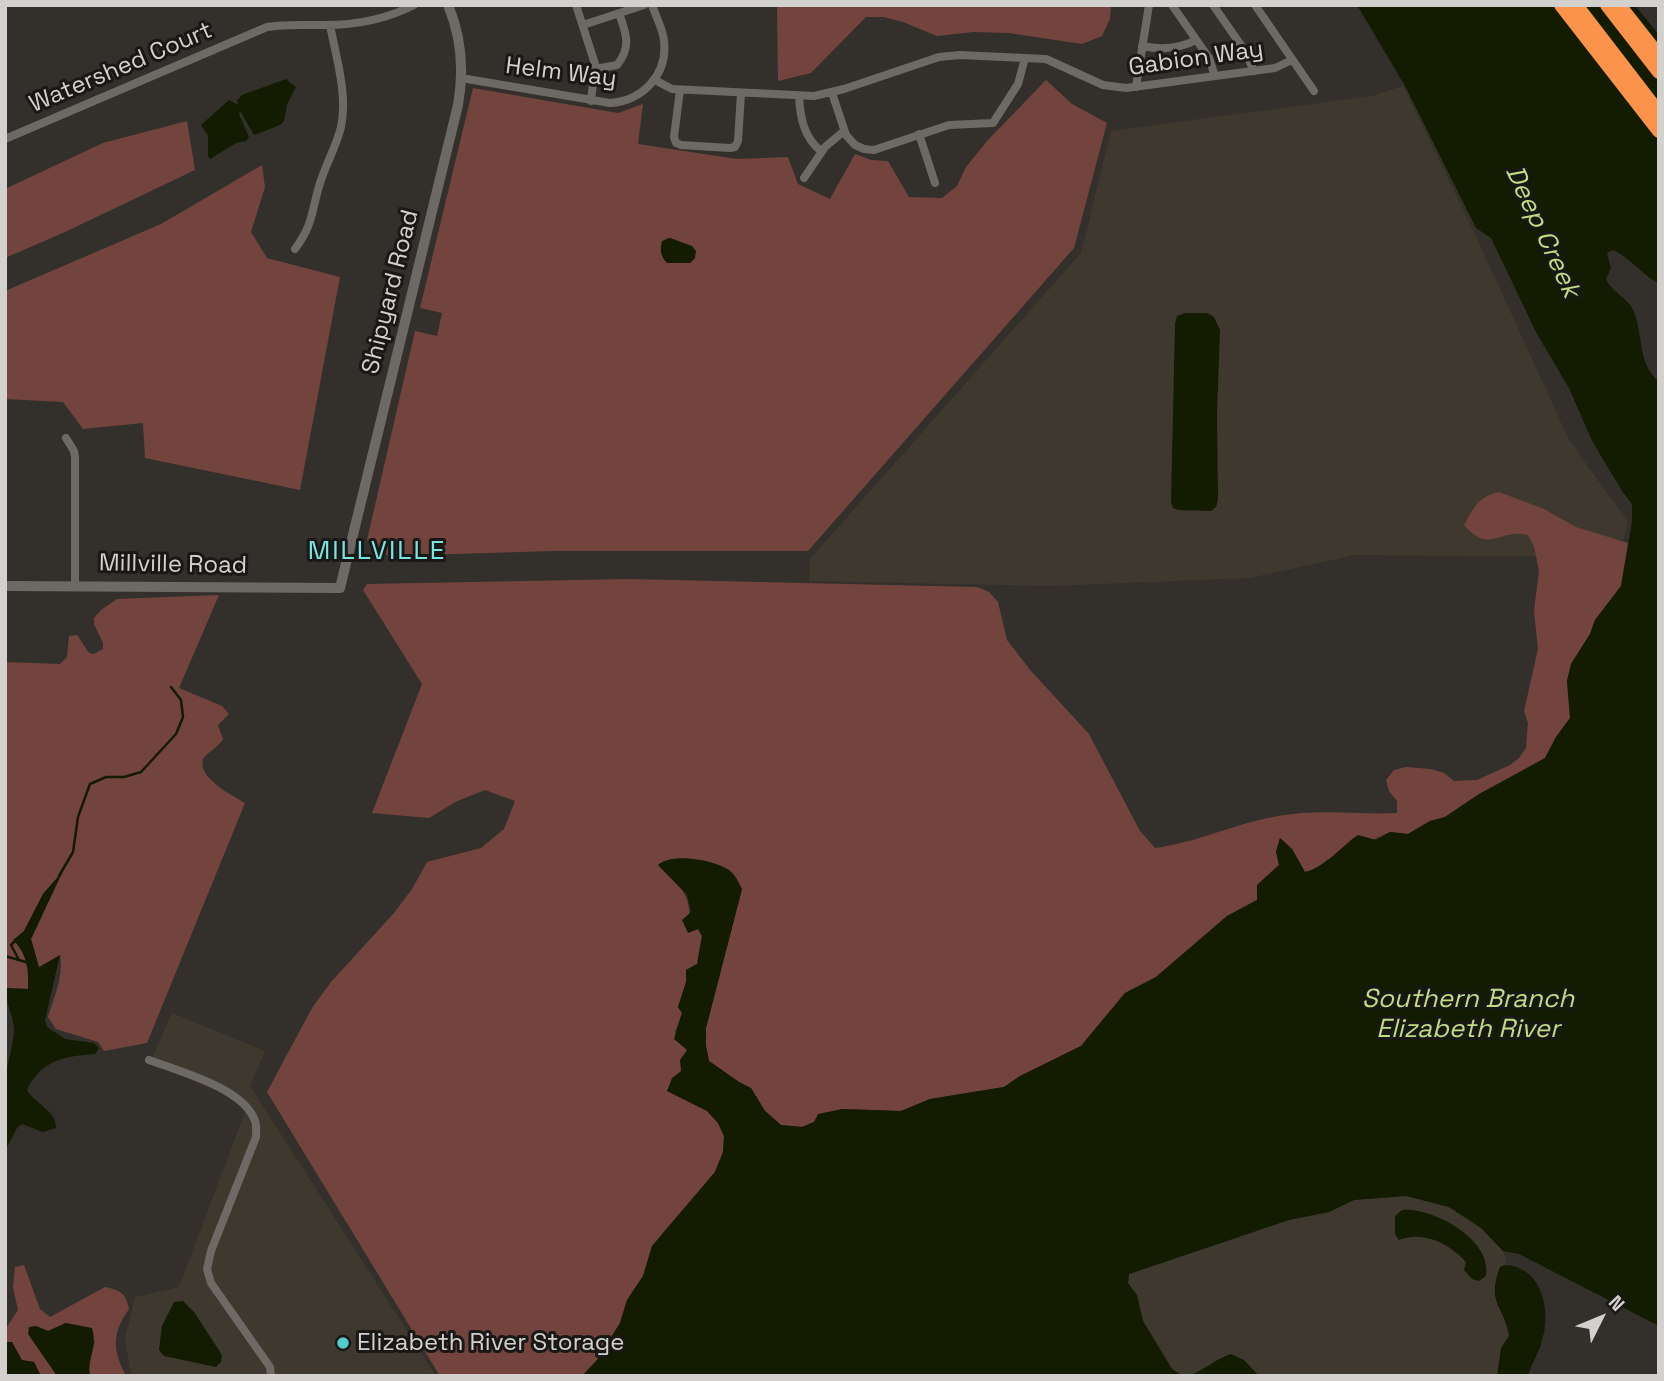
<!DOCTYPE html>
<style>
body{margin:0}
#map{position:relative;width:1664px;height:1381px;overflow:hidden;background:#33302b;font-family:"Space Grotesk",sans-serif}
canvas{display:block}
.frame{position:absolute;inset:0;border:7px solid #d3d1ce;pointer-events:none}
.north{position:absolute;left:1566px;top:1283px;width:70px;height:70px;-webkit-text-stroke:5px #191816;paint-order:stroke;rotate:47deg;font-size:19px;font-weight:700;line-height:28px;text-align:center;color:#d3d1ce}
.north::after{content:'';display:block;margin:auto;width:24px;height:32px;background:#d3d1ce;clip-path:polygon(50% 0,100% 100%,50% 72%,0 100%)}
</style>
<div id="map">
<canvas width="1664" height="1381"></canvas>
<div class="frame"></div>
<div class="north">N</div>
</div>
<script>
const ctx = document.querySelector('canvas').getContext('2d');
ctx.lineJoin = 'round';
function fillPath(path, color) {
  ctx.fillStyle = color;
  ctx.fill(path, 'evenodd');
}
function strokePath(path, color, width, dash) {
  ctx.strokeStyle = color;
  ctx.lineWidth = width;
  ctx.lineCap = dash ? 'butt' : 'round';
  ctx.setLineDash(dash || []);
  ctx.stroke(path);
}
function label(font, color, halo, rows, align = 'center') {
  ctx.font = font + ' "Space Grotesk",sans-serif';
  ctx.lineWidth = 6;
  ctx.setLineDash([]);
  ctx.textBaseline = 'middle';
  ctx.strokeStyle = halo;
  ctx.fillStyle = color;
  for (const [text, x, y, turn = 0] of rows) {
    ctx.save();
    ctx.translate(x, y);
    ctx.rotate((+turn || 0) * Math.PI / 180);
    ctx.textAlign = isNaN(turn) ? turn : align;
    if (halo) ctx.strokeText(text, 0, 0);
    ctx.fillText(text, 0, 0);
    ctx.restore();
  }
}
const built = new Path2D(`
 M 1403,86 L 1473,230 L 1569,440 L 1628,522 L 1619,557 L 1354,555 L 1250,578 L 1050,586 L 809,581 L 810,559 L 1081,253 L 1111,131 L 1372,96 Z
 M 172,1013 L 265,1051 L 250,1086 L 436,1376 L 131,1376 L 125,1339 L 135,1297 L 179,1287 L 248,1104 L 150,1063 Z
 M 1407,1196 L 1449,1207 L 1481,1228 L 1503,1251 L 1506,1260 L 1498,1299 L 1514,1333 L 1501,1376 L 1259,1376 L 1244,1360 L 1218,1359 L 1199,1372 L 1183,1376 L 1172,1369 L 1142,1321 L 1137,1296 L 1128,1283 L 1129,1274 L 1289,1220 L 1329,1212 L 1354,1200 Z`);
const green = new Path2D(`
 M 777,5 L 1111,5 L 1110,19 L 1102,36 L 1082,44 L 1009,33 L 973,32 L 937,36 L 903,22 L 884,17 L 866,17 L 811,73 L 778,81 Z
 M 1046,80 L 1072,104 L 1107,123 L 1074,248 L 808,551 L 553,551 L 388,556 L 367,540 L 415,331 L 437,336 L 442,313 L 420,308 L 473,88 L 618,113 L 643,104 L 638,144 L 737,159 L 788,157 L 798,184 L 830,199 L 855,154 L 871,160 L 888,161 L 909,197 L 942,198 L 957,186 L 966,167 L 988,140 ZM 670,238 L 680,242 L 690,263 L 667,263 L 665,239 Z
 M 187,121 L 195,170 L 65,232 L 5,258 L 5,189 L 103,143 Z
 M 262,165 L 265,187 L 251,232 L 267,258 L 340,277 L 300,490 L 145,458 L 143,423 L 83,429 L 63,402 L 5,399 L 5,291 L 161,224 Z
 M 1499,492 L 1544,509 L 1576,527 L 1628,543 L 1621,586 L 1595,620 L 1590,634 L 1571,664 L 1567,681 L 1570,718 L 1556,737 L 1545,758 L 1505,782 L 1479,794 L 1445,817 L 1430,821 L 1408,834 L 1390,832 L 1327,860 L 1316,869 L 1305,872 L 1292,849 L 1280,838 L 1276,852 L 1279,865 L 1257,885 L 1257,900 L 1227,916 L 1156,977 L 1125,993 L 1081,1046 L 1020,1076 L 1004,1087 L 930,1099 L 901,1111 L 842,1109 L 802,1127 L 781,1125 L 765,1111 L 751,1088 L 739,1082 L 709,1061 L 706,1046 L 706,1028 L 742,889 L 658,865 C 684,889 693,896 688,933 L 698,929 L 702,936 L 697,964 L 686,970 L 686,982 L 678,1007 L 682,1013 L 675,1032 L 687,1050 L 681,1072 L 667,1091 L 707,1111 L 718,1123 L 724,1136 L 723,1152 L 715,1172 L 652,1246 L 643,1276 L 627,1300 L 620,1323 L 597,1360 L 582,1376 L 440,1376 L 267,1092 L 312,1008 L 331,982 L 394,913 L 412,889 L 427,862 L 481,848 L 504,829 L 515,801 L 485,790 L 455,802 L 429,818 L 372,813 L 422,684 L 363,590 L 367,584 L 629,579 L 977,587 L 989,592 L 998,602 L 1007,640 L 1031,671 L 1089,734 L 1140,831 L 1155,848 C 1200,842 1240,821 1285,815 C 1322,809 1360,815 1397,813 L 1397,801 L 1389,791 L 1386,780 L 1394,770 L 1406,767 L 1431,769 L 1444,773 L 1454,781 L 1477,780 L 1510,765 L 1519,758 L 1526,748 L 1528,723 L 1524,711 L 1538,649 L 1534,611 L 1539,571 L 1534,546 L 1528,535 C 1499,528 1490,555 1464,525 C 1474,508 1477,497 1499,492 Z
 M 219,595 L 179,688 L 222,706 L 229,714 L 218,725 L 223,739 C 219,747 205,754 203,759 C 197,778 232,795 245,803 L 147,1043 L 104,1051 L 98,1042 L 56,1029 L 48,1017 C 54,997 64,976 60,956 L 39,968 L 31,939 L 61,874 L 43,894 L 24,931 L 22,949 L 29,969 L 28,989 L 5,988 L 5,662 L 60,664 L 67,657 L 69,636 L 77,635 L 89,653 L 94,654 L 103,649 L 103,643 L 94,624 L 94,618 L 101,610 L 117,599 Z
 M 24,1265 L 40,1309 L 50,1317 L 105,1287 C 120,1290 126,1293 129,1309 C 112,1334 112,1348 126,1376 L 90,1376 L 88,1366 L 95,1341 L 66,1323 L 48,1331 L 36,1326 L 45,1356 L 57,1376 L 41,1376 L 34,1362 L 21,1360 L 12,1342 L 5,1342 L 5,1330 L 18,1310 L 13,1287 L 15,1267 Z`);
const water = new Path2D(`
 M 1357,5 L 1635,5 L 1659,35 L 1659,283 C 1644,277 1631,258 1613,250 L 1607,253 L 1611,268 L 1606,279 C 1611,292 1629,298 1634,312 C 1643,335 1638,361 1656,379 L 1659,378 L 1659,1326 L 1519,1254 L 1503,1251 L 1481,1228 L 1449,1207 L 1406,1196 L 1354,1200 L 1329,1212 L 1289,1220 L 1129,1274 L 1128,1283 L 1137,1295 L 1143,1321 L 1172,1369 L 1183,1376 L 582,1376 L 597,1360 L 620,1323 L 627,1300 L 643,1276 L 652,1246 L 715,1172 L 723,1152 L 724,1136 L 718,1123 L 707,1111 L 667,1091 L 672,1078 L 681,1071 L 680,1060 L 687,1050 L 674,1039 L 682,1013 L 678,1007 L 686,982 L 686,970 L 697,964 L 702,936 L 698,929 L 688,933 L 682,920 L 691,912 L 687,895 L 658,865 C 672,852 714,860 729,870 C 735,874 739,883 742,889 L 706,1028 L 706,1046 L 709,1061 L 739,1082 L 751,1088 L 765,1111 L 781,1125 L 802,1127 L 814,1122 L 818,1114 L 842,1109 L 901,1111 L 930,1099 L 1004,1087 L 1020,1076 L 1081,1046 L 1125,993 L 1156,977 L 1227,916 L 1257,900 L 1257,885 L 1279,865 L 1276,852 L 1280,838 L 1292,849 L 1305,872 C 1326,867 1340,847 1358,835 L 1376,840 L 1390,832 L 1408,834 L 1430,821 L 1445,817 L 1479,794 L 1545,758 L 1556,737 L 1570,718 L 1567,681 L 1571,664 L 1590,634 L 1595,620 L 1621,586 L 1632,522 L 1632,504 L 1622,491 L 1592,441 L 1569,388 L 1537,334 L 1491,238 L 1476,228 L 1405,86 Z
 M 286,79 L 296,87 L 287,105 L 284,121 L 280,125 L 254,135 L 240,111 L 239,114 L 249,137 L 246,141 L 236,143 L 210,159 L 208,156 L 208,136 L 201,125 L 229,100 L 238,105 L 237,100 L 242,95 Z
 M 670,238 L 692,246 L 696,251 L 695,258 L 690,263 L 667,263 C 660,256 660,249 662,241 Z
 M 1185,313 L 1207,313 L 1214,317 L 1220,330 L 1217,414 L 1218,500 L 1216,507 L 1211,511 L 1178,510 L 1173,508 L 1171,502 L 1175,324 L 1177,316 Z
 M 63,871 L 31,939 L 39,967 L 60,955 L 45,1020 L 47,1027 L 65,1039 L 94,1043 L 99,1048 L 95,1054 C 65,1056 41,1060 27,1090 C 35,1104 57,1111 56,1128 L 43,1132 L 22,1124 L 17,1128 L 5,1151 C 5,1127 3,1102 5,1079 C 7,1064 13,1047 14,1031 C 14,1015 5,1003 5,988 L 28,989 C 29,969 27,954 13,940 L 24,931 L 43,894 Z
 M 1402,1210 C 1433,1207 1493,1240 1486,1276 L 1479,1281 L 1472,1279 L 1464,1270 L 1466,1262 C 1450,1244 1423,1230 1399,1240 L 1395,1234 L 1395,1216 Z
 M 1505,1265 C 1541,1266 1552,1310 1542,1341 C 1539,1353 1531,1364 1528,1376 L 1497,1376 L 1501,1348 L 1509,1336 C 1504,1305 1486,1304 1500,1267 Z
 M 183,1301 L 194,1312 L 222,1355 L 221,1362 L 216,1367 L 164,1356 L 159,1350 L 162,1326 L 174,1302 Z
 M 66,1323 L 92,1328 C 98,1348 87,1357 90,1376 L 57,1376 L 28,1334 L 29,1327 L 36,1326 L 48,1331 Z
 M 5,1342 L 12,1342 L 22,1360 L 34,1362 L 41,1376 L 5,1376 Z
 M 1231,1354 L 1244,1360 L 1259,1376 L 1189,1376 C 1204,1370 1216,1359 1231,1354 Z`);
const stream = new Path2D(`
 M 59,876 L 73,852 L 78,817 L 90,784 L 106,777 L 124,777 L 141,772 L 176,734 L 183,717 L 181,700 L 171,687
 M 17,939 L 11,945 L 19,960 L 29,963
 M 5,956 L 19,960`);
const street = new Path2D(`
 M 576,5 L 595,64 L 591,101
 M 1172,5 L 1209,58 L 1215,76
 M 1213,5 L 1245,51 L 1254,71
 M 1255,5 L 1314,91
 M 583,25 L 644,5
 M 1142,46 C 1161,50 1179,49 1196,40
 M 595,69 L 617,65 C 632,47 626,33 619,13
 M 461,78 L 610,103 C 642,101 668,75 664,41 C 663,29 656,17 652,5
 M 655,80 L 672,89 L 814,96 L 844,89 L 939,57 L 960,55 L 1046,59 L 1103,85 L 1126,88 L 1275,68 L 1292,60
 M 1136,87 L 1149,5
 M 680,90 L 674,137 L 676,143 L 681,145 L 730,148 L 735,147 L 738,141 L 741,93
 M 832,93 L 846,135 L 855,145 L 864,149 L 874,150 L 949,125 L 993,123 L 1018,84 L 1025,58
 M 799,96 C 800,117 804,138 821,151
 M 919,134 L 935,183
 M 5,139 L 267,27 C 284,24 299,25 317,25 C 352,26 383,21 414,5
 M 804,178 L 825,147 L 844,131
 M 295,249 C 314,223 311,212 320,183 C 326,164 336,147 341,127 C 348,95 336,57 330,25
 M 66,438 L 74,451 L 75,457 L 75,585
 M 149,1060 C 178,1071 244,1088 255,1121 C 257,1126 256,1132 256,1137 L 211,1251 L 207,1269 L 211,1283 L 270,1367 L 271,1376`);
const secondary = new Path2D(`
 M 5,586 L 340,588 L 458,105 C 464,71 462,38 448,5`);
const highway = new Path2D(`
 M 1561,5 L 1659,131
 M 1576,5 L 1659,113
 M 1607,5 L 1659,72
 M 1619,5 L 1659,56`);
const markers = [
 [343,1343,7,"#53cdca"]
];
const streetNames = [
 ["Gabion Way",1196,59,-8],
 ["Watershed Court",121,68,-23],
 ["Helm Way",561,73,7],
 ["Shipyard Road",391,292,-76],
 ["Millville Road",173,565,1]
];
const poiNames = [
 ["Elizabeth River Storage",357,1343]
];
const waterNames = [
 ["Deep Creek",1542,232,65],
 ["Southern Branch",1468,1000],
 ["Elizabeth River",1468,1030]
];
const neighbourhoodNames = [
 ["MILLVILLE",377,552]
];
fillPath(built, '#3f382f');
fillPath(green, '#73443d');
fillPath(water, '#131b00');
strokePath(stream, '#131b00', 2.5);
strokePath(street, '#6d6a65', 8);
strokePath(secondary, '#6d6a65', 10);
strokePath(highway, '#fc934b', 14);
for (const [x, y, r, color] of markers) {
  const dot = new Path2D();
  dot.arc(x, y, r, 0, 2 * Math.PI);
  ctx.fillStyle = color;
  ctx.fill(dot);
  strokePath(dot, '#191816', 2.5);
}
label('24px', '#d3d1ce', '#191816', streetNames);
label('24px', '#d3d1ce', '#191816', poiNames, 'left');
label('italic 26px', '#c0dc82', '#191816', waterNames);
ctx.letterSpacing = '2px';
label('26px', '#79e5e2', '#191816', neighbourhoodNames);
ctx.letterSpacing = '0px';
</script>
